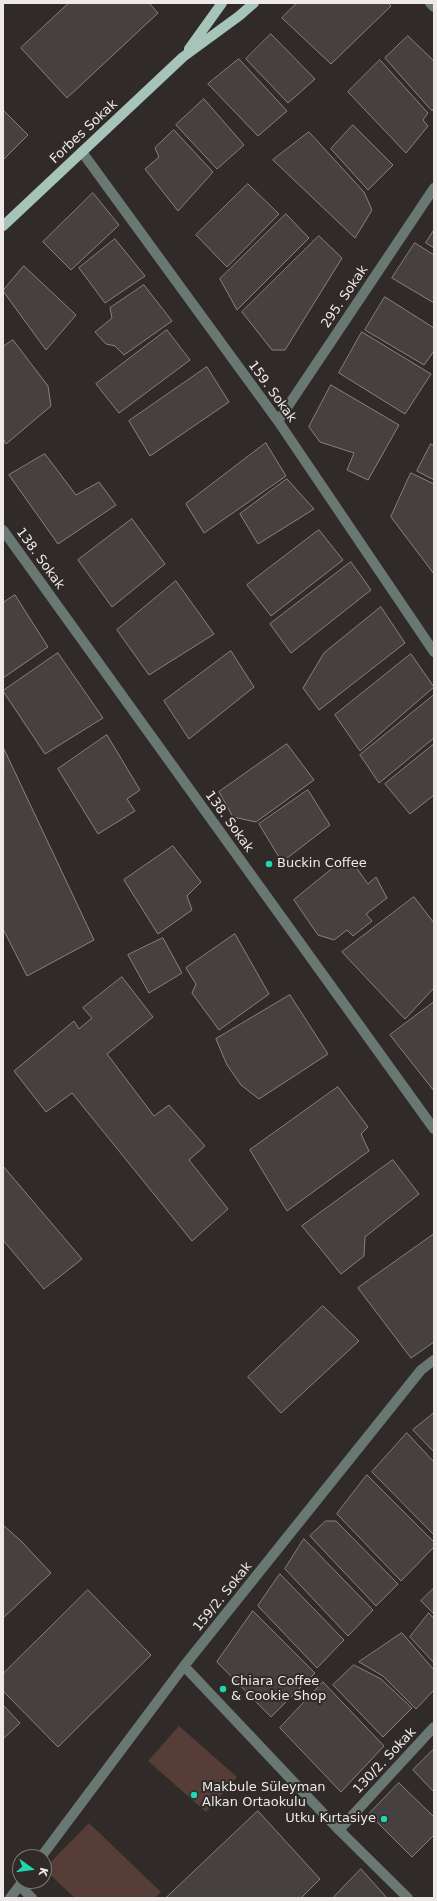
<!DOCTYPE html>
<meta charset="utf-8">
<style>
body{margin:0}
#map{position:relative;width:437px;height:1901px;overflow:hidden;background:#302b29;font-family:"DejaVu Sans",sans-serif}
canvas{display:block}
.frame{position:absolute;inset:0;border:4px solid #ede9e8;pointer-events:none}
.north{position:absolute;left:12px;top:1849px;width:40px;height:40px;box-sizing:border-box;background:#302b29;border:1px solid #7c7775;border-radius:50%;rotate:104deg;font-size:11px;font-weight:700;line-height:16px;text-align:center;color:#ede9e8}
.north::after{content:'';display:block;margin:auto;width:14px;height:18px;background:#23d5af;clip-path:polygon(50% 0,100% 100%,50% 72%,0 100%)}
</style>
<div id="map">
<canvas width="437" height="1901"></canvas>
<div class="frame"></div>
<div class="north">K</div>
</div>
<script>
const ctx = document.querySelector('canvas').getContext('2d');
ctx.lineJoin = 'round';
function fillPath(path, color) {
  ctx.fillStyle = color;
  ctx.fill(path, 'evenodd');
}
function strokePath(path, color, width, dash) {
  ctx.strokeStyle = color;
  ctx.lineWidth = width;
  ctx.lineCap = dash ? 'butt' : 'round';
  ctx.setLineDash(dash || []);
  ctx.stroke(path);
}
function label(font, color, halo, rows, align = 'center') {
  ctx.font = font + ' "DejaVu Sans",sans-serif';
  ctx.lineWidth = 4;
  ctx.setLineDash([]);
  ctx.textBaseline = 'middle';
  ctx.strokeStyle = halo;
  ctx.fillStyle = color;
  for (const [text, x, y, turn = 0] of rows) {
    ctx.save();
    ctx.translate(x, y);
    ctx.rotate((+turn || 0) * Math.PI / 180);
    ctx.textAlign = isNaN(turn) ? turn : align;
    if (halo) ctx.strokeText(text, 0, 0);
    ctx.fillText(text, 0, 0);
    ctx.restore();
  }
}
const green = new Path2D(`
 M 179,1726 L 237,1777 L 206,1812 L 148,1761 Z
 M 89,1823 L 161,1892 L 155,1898 L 75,1898 L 44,1869 Z`);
const building = new Path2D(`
 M 69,3 L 149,3 L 158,13 L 67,98 L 21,48 Z
 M 297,3 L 388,3 L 391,6 L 331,64 L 282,18 Z
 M 271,34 L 315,79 L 288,103 L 246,59 Z
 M 408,36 L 434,61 L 434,108 L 432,111 L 385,58 Z
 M 239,59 L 287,111 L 258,136 L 208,84 Z
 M 380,60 L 428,113 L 423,120 L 428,126 L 406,153 L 348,92 Z
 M 204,99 L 244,145 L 217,169 L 176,125 Z
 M 3,110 L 28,135 L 3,160 Z
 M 353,125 L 393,165 L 368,190 L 331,149 Z
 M 174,130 L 213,172 L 178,211 L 145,169 L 159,157 L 155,148 Z
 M 309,132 L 364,192 L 372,210 L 355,238 L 273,160 Z
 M 248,184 L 279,214 L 227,267 L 196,235 Z
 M 93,193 L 119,225 L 71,270 L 43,242 Z
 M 286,214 L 309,238 L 237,310 L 220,279 Z
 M 434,230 L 434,248 L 426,243 Z
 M 319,236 L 342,258 L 285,350 L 272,350 L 242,312 Z
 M 115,239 L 145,276 L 105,303 L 79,268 Z
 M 415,243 L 434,255 L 434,303 L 392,278 Z
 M 24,266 L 76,315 L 46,350 L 3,291 Z
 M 144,285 L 172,321 L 124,355 L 115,346 L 106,344 L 95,332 L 112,318 L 110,308 Z
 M 385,297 L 434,328 L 434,351 L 424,365 L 365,330 Z
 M 167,330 L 190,360 L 119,413 L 96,384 Z
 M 362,332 L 431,374 L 405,414 L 339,373 Z
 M 13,340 L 48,386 L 51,406 L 6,444 L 3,439 L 3,347 Z
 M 207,367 L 229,402 L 150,456 L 129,421 Z
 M 331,385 L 399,425 L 368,480 L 347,470 L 354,453 L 320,442 L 309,427 Z
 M 266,443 L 286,476 L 204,533 L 186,504 Z
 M 431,444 L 434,446 L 434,480 L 417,471 Z
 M 45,454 L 76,495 L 99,482 L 116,505 L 58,544 L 9,475 Z
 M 411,473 L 434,484 L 434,574 L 391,517 Z
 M 287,479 L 314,509 L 258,544 L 240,514 Z
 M 132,519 L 165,564 L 112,607 L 78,560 Z
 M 319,530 L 343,560 L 271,616 L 247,585 Z
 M 351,562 L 371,590 L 291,653 L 270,624 Z
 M 176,581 L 214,634 L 149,675 L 117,630 Z
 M 15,595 L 48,647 L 3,678 L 3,603 Z
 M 381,607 L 405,643 L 319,710 L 303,688 L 324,653 Z
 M 231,651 L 254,687 L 189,739 L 164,701 Z
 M 58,653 L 103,718 L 45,754 L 3,691 Z
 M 411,654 L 434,687 L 360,751 L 335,715 Z
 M 434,695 L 434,738 L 379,783 L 360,755 Z
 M 107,735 L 140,790 L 127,799 L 135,811 L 98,834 L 58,769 Z
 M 287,744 L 314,780 L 256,822 L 233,817 L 219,792 Z
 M 434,744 L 434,795 L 410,814 L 385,784 Z
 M 4,749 L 94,940 L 27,976 L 3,929 Z
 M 308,790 L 330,825 L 282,862 L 259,824 Z
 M 173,846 L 201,882 L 187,896 L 192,910 L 158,934 L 124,880 Z
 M 348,856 L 368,884 L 376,877 L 387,898 L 366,914 L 372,921 L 353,936 L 347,930 L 334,940 L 318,935 L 294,900 Z
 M 414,897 L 434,923 L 434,988 L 405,1019 L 342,952 Z
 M 235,934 L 269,994 L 219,1030 L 192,993 L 196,984 L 186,968 Z
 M 163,938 L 182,973 L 149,993 L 128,955 Z
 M 122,977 L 153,1017 L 107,1054 L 154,1116 L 169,1105 L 205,1146 L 189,1160 L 228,1209 L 192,1241 L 72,1093 L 46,1112 L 14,1071 L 74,1021 L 79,1029 L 92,1018 L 83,1008 Z
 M 290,995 L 328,1054 L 259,1099 L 241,1085 L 227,1065 L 216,1039 Z
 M 434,1002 L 434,1091 L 390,1035 Z
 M 338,1087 L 368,1127 L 361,1134 L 369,1151 L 287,1211 L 250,1150 Z
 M 393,1160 L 419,1194 L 365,1237 L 364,1256 L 341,1274 L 302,1226 Z
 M 3,1166 L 82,1259 L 44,1289 L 3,1240 Z
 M 434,1234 L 434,1342 L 411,1358 L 358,1288 Z
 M 323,1306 L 359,1341 L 281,1413 L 248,1377 Z
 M 434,1413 L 434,1452 L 413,1430 Z
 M 407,1433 L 434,1462 L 434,1535 L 372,1472 Z
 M 367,1475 L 434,1542 L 434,1547 L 401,1581 L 337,1514 Z
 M 326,1521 L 336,1521 L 398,1584 L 376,1606 L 310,1536 Z
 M 3,1525 L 21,1541 L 51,1573 L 3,1618 Z
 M 304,1539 L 373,1610 L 348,1636 L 285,1569 Z
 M 280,1574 L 344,1640 L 317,1668 L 258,1606 Z
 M 434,1588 L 434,1614 L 421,1601 Z
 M 88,1590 L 151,1655 L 58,1747 L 3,1691 L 3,1674 Z
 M 253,1611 L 315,1673 L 271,1717 L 217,1662 Z
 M 429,1613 L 434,1619 L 434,1663 L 410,1637 Z
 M 402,1633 L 434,1670 L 434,1690 L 416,1709 L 383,1676 L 359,1662 Z
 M 354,1665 L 381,1679 L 412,1708 L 383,1737 L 333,1685 Z
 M 323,1682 L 384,1746 L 341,1792 L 280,1728 Z
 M 3,1705 L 20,1723 L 3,1739 Z
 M 434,1749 L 434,1792 L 413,1770 Z
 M 399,1783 L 434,1817 L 434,1835 L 412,1857 L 369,1814 Z
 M 258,1811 L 320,1879 L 301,1898 L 166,1898 Z
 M 361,1869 L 387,1898 L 333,1898 Z`);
const minor = new Path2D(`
 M 430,3 L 434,7
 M 82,152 L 278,421 L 434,652
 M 278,421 L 434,188
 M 3,530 L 434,1129
 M 184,1666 L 339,1830 L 408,1898
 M 339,1830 L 434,1727
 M 41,1857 L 184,1666 L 421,1370 L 434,1360
 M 20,1886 L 32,1898
 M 10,1898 L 23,1881`);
const major = new Path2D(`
 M 189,49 L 222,3
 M 3,226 L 183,57 L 239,16 L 254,3`);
const markers = [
 [269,864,4,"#23d5af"],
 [223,1689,4,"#23d5af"],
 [194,1795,4,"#23d5af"],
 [384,1819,4,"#23d5af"]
];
const streetNames = [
 ["Forbes Sokak",84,132,-43],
 ["295. Sokak",345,297,-56],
 ["159. Sokak",272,392,54],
 ["138. Sokak",40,559,54],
 ["138. Sokak",229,822,54],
 ["159/2. Sokak",223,1597,-51],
 ["130/2. Sokak",385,1761,-47]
];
const poiNames = [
 ["Buckin Coffee",277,864],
 ["Chiara Coffee",231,1682],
 ["& Cookie Shop",231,1697],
 ["Makbule Süleyman",202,1788],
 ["Alkan Ortaokulu",202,1803],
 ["Utku Kırtasiye",376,1819,"right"]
];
fillPath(green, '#563d37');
fillPath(building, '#464140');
strokePath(building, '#878180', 1);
strokePath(minor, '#6a7873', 10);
strokePath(major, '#a7c4ba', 10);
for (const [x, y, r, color] of markers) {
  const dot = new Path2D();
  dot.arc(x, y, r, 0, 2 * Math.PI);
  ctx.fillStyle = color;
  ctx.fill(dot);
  strokePath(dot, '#302b29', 1.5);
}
label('13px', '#ede9e8', '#302b29', streetNames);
label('13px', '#ede9e8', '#302b29', poiNames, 'left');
</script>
